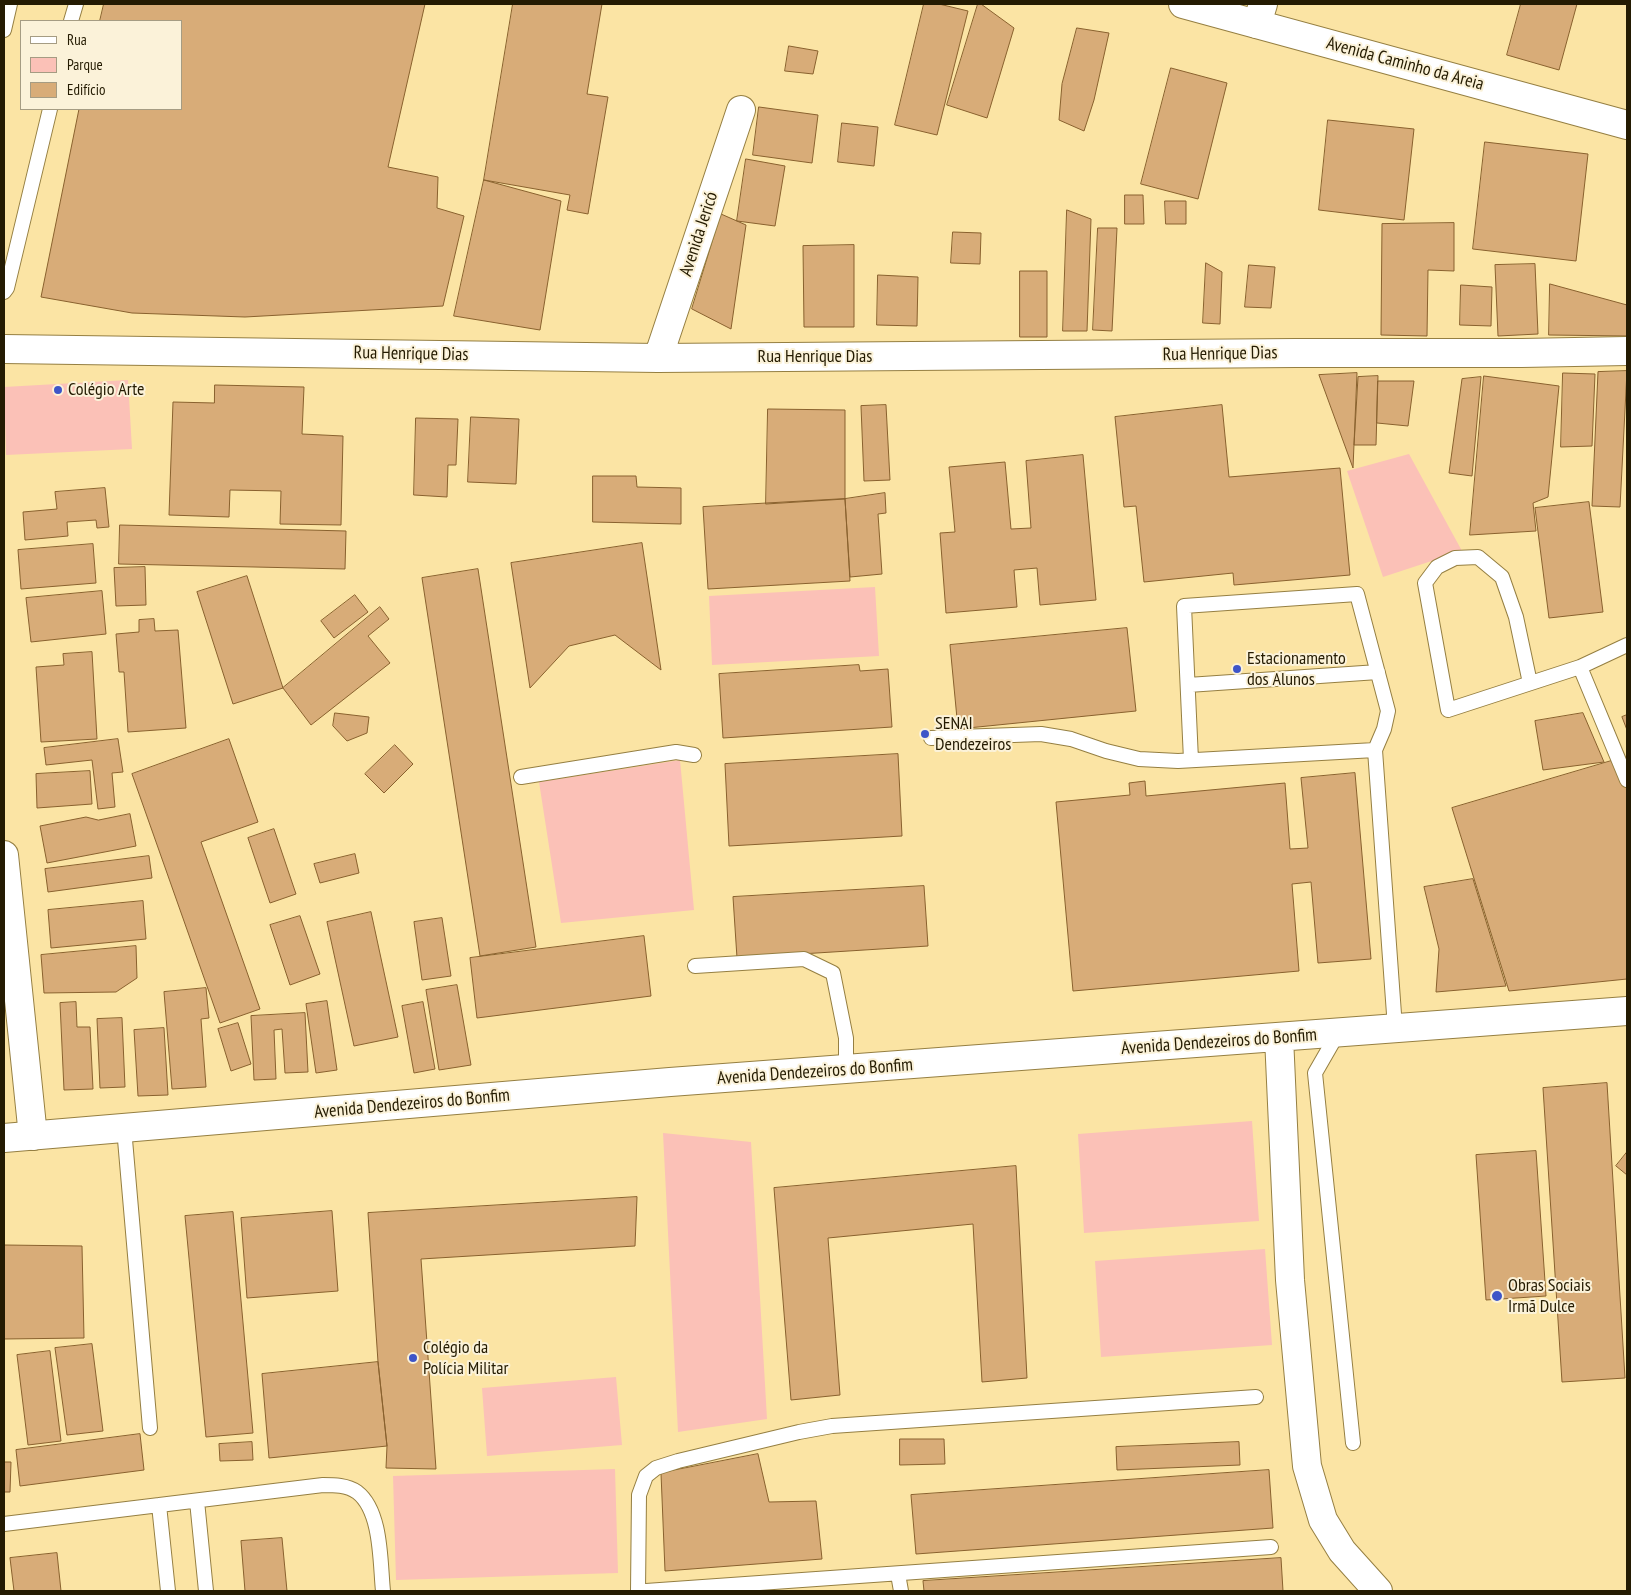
<!DOCTYPE html>
<meta charset="utf-8">
<style>
body{margin:0}
#map{position:relative;width:1631px;height:1595px;overflow:hidden;background:#fbe4a4;font-family:"PT Sans Narrow",sans-serif}
canvas{display:block}
.frame{position:absolute;inset:0;border:5px solid #241b02;pointer-events:none}
.legend{position:absolute;left:20px;top:20px;width:162px;height:90px;box-sizing:border-box;background:#fbf2d9;border:1px solid #a59c83;margin:0;padding:6px 9px;list-style:none;font-size:15px;color:#241b02}
.legend li{display:flex;align-items:center;gap:10px;height:25px}
.legend b{width:25px;border:1px solid #a59c83}
</style>
<div id="map">
<canvas width="1631" height="1595"></canvas>
<div class="frame"></div>
<ul class="legend">
<li><b style="height:6px;background:#fff"></b>Rua</li>
<li><b style="height:14px;background:#fbc1b7"></b>Parque</li>
<li><b style="height:14px;background:#d8ac78"></b>Edifício</li>
</ul>
</div>
<script>
const ctx = document.querySelector('canvas').getContext('2d');
ctx.lineJoin = 'round';
function fillPath(path, color) {
  ctx.fillStyle = color;
  ctx.fill(path, 'evenodd');
}
function strokePath(path, color, width, dash) {
  ctx.strokeStyle = color;
  ctx.lineWidth = width;
  ctx.lineCap = dash ? 'butt' : 'round';
  ctx.setLineDash(dash || []);
  ctx.stroke(path);
}
function label(font, color, halo, rows, align = 'center') {
  ctx.font = font + ' "PT Sans Narrow",sans-serif';
  ctx.lineWidth = 4;
  ctx.setLineDash([]);
  ctx.textBaseline = 'middle';
  ctx.strokeStyle = halo;
  ctx.fillStyle = color;
  for (const [text, x, y, turn = 0] of rows) {
    ctx.save();
    ctx.translate(x, y);
    ctx.rotate((+turn || 0) * Math.PI / 180);
    ctx.textAlign = isNaN(turn) ? turn : align;
    if (halo) ctx.strokeText(text, 0, 0);
    ctx.fillText(text, 0, 0);
    ctx.restore();
  }
}
const green = new Path2D(`
 M 128,380 L 132,449 L 6,455 L 4,387 Z
 M 1409,454 L 1462,551 L 1383,577 L 1347,471 Z
 M 875,587 L 879,656 L 712,665 L 709,596 Z
 M 680,760 L 694,910 L 561,923 L 539,782 Z
 M 1252,1121 L 1259,1221 L 1084,1233 L 1078,1134 Z
 M 663,1133 L 751,1142 L 767,1419 L 678,1432 Z
 M 1265,1249 L 1272,1345 L 1101,1357 L 1095,1261 Z
 M 616,1377 L 622,1445 L 487,1456 L 482,1388 Z
 M 615,1469 L 618,1573 L 396,1580 L 393,1476 Z`);
const building = new Path2D(`
 M 104,4 L 425,4 L 388,167 L 438,177 L 437,208 L 464,216 L 443,306 L 245,317 L 132,313 L 41,297 L 79,109 L 181,109 L 181,21 L 100,21 Z
 M 513,4 L 602,4 L 587,94 L 608,97 L 588,214 L 567,210 L 570,195 L 484,180 Z
 M 924,4 L 939,4 L 968,11 L 937,135 L 895,125 Z
 M 978,4 L 981,4 L 1014,28 L 987,118 L 947,105 Z
 M 1521,4 L 1577,4 L 1559,70 L 1507,55 Z
 M 1077,28 L 1109,33 L 1094,100 L 1084,131 L 1059,120 L 1062,84 Z
 M 789,46 L 818,51 L 813,74 L 785,71 Z
 M 1171,68 L 1227,83 L 1198,199 L 1141,184 Z
 M 759,107 L 818,115 L 812,163 L 753,155 Z
 M 1328,120 L 1414,129 L 1404,220 L 1319,210 Z
 M 842,123 L 878,127 L 874,166 L 838,162 Z
 M 1485,142 L 1588,154 L 1576,261 L 1473,249 Z
 M 746,159 L 785,166 L 775,226 L 737,221 Z
 M 484,180 L 561,201 L 540,330 L 454,316 Z
 M 1125,195 L 1143,195 L 1144,224 L 1125,224 Z
 M 1165,201 L 1186,201 L 1186,224 L 1166,224 Z
 M 1067,210 L 1091,219 L 1087,331 L 1063,331 Z
 M 721,214 L 746,225 L 731,329 L 692,309 Z
 M 1454,223 L 1454,271 L 1428,270 L 1427,336 L 1381,335 L 1382,224 Z
 M 1098,228 L 1117,228 L 1112,331 L 1093,330 Z
 M 953,232 L 981,233 L 980,264 L 951,263 Z
 M 854,245 L 854,327 L 804,327 L 803,246 Z
 M 1206,263 L 1222,272 L 1220,324 L 1203,323 Z
 M 1535,264 L 1538,334 L 1498,336 L 1495,265 Z
 M 1249,265 L 1275,267 L 1271,308 L 1245,307 Z
 M 1020,271 L 1047,271 L 1047,337 L 1020,337 Z
 M 878,275 L 918,277 L 917,326 L 877,325 Z
 M 1550,284 L 1627,305 L 1627,336 L 1549,335 Z
 M 1461,285 L 1492,287 L 1491,326 L 1460,325 Z
 M 1627,371 L 1620,507 L 1592,506 L 1598,372 Z
 M 1357,373 L 1353,468 L 1319,375 Z
 M 1563,373 L 1595,374 L 1592,446 L 1561,447 Z
 M 1378,376 L 1376,445 L 1354,445 L 1358,377 Z
 M 1484,376 L 1559,386 L 1548,497 L 1533,503 L 1536,531 L 1470,535 Z
 M 1481,377 L 1472,476 L 1449,473 L 1462,379 Z
 M 1378,381 L 1414,381 L 1408,426 L 1377,423 Z
 M 215,385 L 304,387 L 302,434 L 343,436 L 341,525 L 280,524 L 281,491 L 230,490 L 229,517 L 169,515 L 173,402 L 214,403 Z
 M 886,405 L 890,480 L 864,481 L 861,406 Z
 M 1222,405 L 1229,477 L 1340,468 L 1350,575 L 1234,585 L 1233,573 L 1144,582 L 1136,506 L 1124,507 L 1115,417 Z
 M 768,409 L 845,410 L 845,499 L 766,504 Z
 M 471,417 L 519,419 L 516,484 L 468,482 Z
 M 416,418 L 458,419 L 456,465 L 448,465 L 447,497 L 414,495 Z
 M 1083,455 L 1096,600 L 1040,605 L 1037,568 L 1014,570 L 1017,607 L 946,613 L 940,533 L 955,532 L 949,467 L 1005,462 L 1011,529 L 1031,528 L 1026,461 Z
 M 593,476 L 636,476 L 637,487 L 681,488 L 681,524 L 593,522 Z
 M 105,488 L 109,527 L 97,528 L 96,520 L 67,522 L 68,536 L 25,540 L 23,512 L 57,509 L 55,492 Z
 M 885,493 L 886,513 L 878,514 L 882,574 L 850,577 L 845,499 Z
 M 845,499 L 850,581 L 708,589 L 703,507 Z
 M 1589,502 L 1603,612 L 1549,618 L 1535,508 Z
 M 120,525 L 346,531 L 345,569 L 119,564 Z
 M 642,543 L 661,670 L 615,635 L 569,646 L 530,688 L 511,563 Z
 M 93,544 L 96,583 L 21,589 L 18,550 Z
 M 145,567 L 146,605 L 116,606 L 114,568 Z
 M 478,569 L 536,947 L 480,956 L 422,578 Z
 M 247,576 L 283,688 L 233,704 L 197,592 Z
 M 102,591 L 106,634 L 31,642 L 26,598 Z
 M 355,595 L 368,612 L 334,638 L 321,621 Z
 M 380,607 L 389,619 L 368,636 L 390,663 L 311,725 L 283,688 Z
 M 154,619 L 155,631 L 178,630 L 186,728 L 128,732 L 124,672 L 119,672 L 116,634 L 139,632 L 139,620 Z
 M 1127,628 L 1136,711 L 958,729 L 950,645 Z
 M 92,652 L 97,739 L 41,742 L 36,667 L 64,665 L 63,654 Z
 M 859,665 L 860,671 L 888,669 L 892,727 L 723,738 L 719,674 Z
 M 335,713 L 369,717 L 367,733 L 347,741 L 333,726 Z
 M 1583,713 L 1604,762 L 1543,770 L 1535,721 Z
 M 1627,715 L 1627,730 L 1622,717 Z
 M 118,739 L 123,772 L 112,773 L 115,807 L 98,809 L 92,760 L 46,765 L 44,748 Z
 M 229,739 L 258,822 L 201,842 L 260,1009 L 220,1023 L 132,774 Z
 M 395,745 L 413,764 L 384,793 L 365,774 Z
 M 898,754 L 902,836 L 729,846 L 725,764 Z
 M 1618,759 L 1627,783 L 1627,979 L 1509,991 L 1452,808 Z
 M 90,771 L 92,804 L 37,808 L 36,774 Z
 M 1355,773 L 1371,959 L 1318,963 L 1311,882 L 1292,884 L 1299,971 L 1073,991 L 1056,802 L 1130,795 L 1129,783 L 1145,781 L 1146,796 L 1285,783 L 1290,849 L 1308,848 L 1301,778 Z
 M 130,814 L 136,846 L 47,863 L 40,826 L 86,817 L 98,820 Z
 M 274,829 L 296,894 L 270,903 L 248,838 Z
 M 355,854 L 359,873 L 320,883 L 314,864 Z
 M 149,856 L 152,878 L 48,892 L 45,869 Z
 M 1473,879 L 1506,986 L 1436,992 L 1439,949 L 1424,887 Z
 M 924,886 L 928,946 L 737,958 L 733,897 Z
 M 143,901 L 146,939 L 51,948 L 48,910 Z
 M 371,912 L 398,1037 L 354,1046 L 327,922 Z
 M 300,916 L 320,974 L 290,985 L 270,925 Z
 M 442,918 L 451,976 L 422,980 L 414,922 Z
 M 644,936 L 651,996 L 477,1018 L 470,958 Z
 M 136,946 L 137,978 L 116,992 L 44,993 L 41,955 Z
 M 457,985 L 471,1065 L 439,1070 L 426,990 Z
 M 206,988 L 209,1018 L 201,1019 L 206,1087 L 172,1089 L 164,992 Z
 M 327,1001 L 337,1070 L 316,1073 L 306,1004 Z
 M 76,1002 L 77,1027 L 90,1027 L 93,1089 L 64,1090 L 60,1003 Z
 M 423,1002 L 435,1069 L 414,1073 L 402,1006 Z
 M 305,1013 L 308,1072 L 285,1073 L 282,1029 L 274,1030 L 276,1079 L 254,1080 L 251,1016 Z
 M 122,1018 L 125,1087 L 100,1088 L 97,1019 Z
 M 238,1023 L 251,1064 L 231,1071 L 218,1029 Z
 M 164,1028 L 168,1095 L 138,1096 L 134,1030 Z
 M 1607,1083 L 1625,1378 L 1562,1382 L 1543,1088 Z
 M 1536,1151 L 1546,1296 L 1486,1300 L 1476,1155 Z
 M 1627,1152 L 1627,1175 L 1616,1166 Z
 M 1016,1166 L 1027,1378 L 982,1382 L 973,1224 L 828,1238 L 840,1395 L 791,1400 L 774,1188 Z
 M 637,1197 L 635,1246 L 421,1259 L 436,1469 L 386,1468 L 387,1446 L 378,1362 L 368,1213 Z
 M 332,1211 L 338,1291 L 247,1298 L 241,1218 Z
 M 233,1212 L 253,1433 L 206,1437 L 185,1216 Z
 M 4,1245 L 82,1246 L 84,1338 L 4,1339 Z
 M 92,1344 L 103,1431 L 67,1435 L 55,1348 Z
 M 50,1351 L 61,1441 L 28,1445 L 17,1355 Z
 M 378,1362 L 387,1446 L 269,1458 L 262,1374 Z
 M 140,1434 L 144,1470 L 20,1486 L 16,1450 Z
 M 900,1439 L 944,1439 L 945,1464 L 900,1465 Z
 M 252,1442 L 253,1460 L 220,1461 L 219,1444 Z
 M 1239,1442 L 1240,1465 L 1117,1470 L 1116,1447 Z
 M 758,1454 L 769,1502 L 816,1501 L 822,1559 L 665,1571 L 661,1473 Z
 M 4,1462 L 11,1462 L 10,1492 L 4,1492 Z
 M 1269,1470 L 1273,1528 L 916,1554 L 911,1495 Z
 M 282,1538 L 287,1591 L 245,1591 L 241,1541 Z
 M 57,1553 L 61,1591 L 14,1591 L 10,1558 Z
 M 1281,1558 L 1283,1591 L 924,1591 L 923,1581 Z`);
const service = new Path2D(`
 M 71,21 L 76,4
 M 4,30 L 10,4
 M 4,292 L 7,288 L 50,109
 M 1627,645 L 1580,667 L 1627,780
 M 1530,683 L 1516,617 L 1502,577 L 1478,557 L 1455,558 L 1437,567 L 1425,583 L 1448,710 L 1580,667
 M 1188,685 L 1378,672
 M 931,738 L 1041,734 L 1071,739 L 1106,751 L 1139,759 L 1178,761 L 1375,750 L 1395,1028
 M 1191,760 L 1184,606 L 1357,594 L 1388,711 L 1384,729 L 1375,750
 M 521,777 L 676,752 L 694,755
 M 695,966 L 804,959 L 833,973 L 846,1038 L 846,1069
 M 1338,1033 L 1315,1073 L 1353,1443
 M 124,1128 L 150,1428
 M 197,1501 L 206,1591
 M 159,1505 L 168,1591
 M 4,1524 L 323,1485 C 334,1485 347,1485 357,1492 C 382,1511 380,1563 383,1591
 M 898,1574 L 901,1591
 M 638,1591 L 639,1495 L 646,1476 L 656,1468 L 678,1461 L 799,1432 L 832,1426 L 1256,1397
 M 646,1591 L 1271,1547`);
const minor = new Path2D(`
 M 1257,24 L 1263,4
 M 4,349 L 658,358 L 1295,353 L 1522,353 L 1627,351
 M 658,358 L 741,110
 M 4,855 L 33,1136`);
const secondary = new Path2D(`
 M 1183,4 L 1627,125
 M 1279,1037 L 1290,1280 L 1307,1466 L 1323,1520 L 1342,1551 L 1378,1591
 M 4,1138 L 670,1082 L 1627,1011`);
const markers = [
 [58,390,5,"#3e55c8"],
 [1237,669,5,"#3e55c8"],
 [925,734,5,"#3e55c8"],
 [1497,1296,6,"#3e55c8"],
 [413,1358,5,"#3e55c8"]
];
const streetNames = [
 ["Avenida Caminho da Areia",1405,64,15],
 ["Avenida Jericó",699,234,-72],
 ["Rua Henrique Dias",411,354,1],
 ["Rua Henrique Dias",1220,354,-1],
 ["Rua Henrique Dias",815,357],
 ["Avenida Dendezeiros do Bonfim",1219,1042,-4],
 ["Avenida Dendezeiros do Bonfim",815,1072,-4],
 ["Avenida Dendezeiros do Bonfim",412,1104,-5]
];
const poiNames = [
 ["Colégio Arte",68,390],
 ["Estacionamento",1247,659],
 ["dos Alunos",1247,680],
 ["SENAI",935,724],
 ["Dendezeiros",935,745],
 ["Obras Sociais",1508,1286],
 ["Irmã Dulce",1508,1307],
 ["Colégio da",423,1348],
 ["Polícia Militar",423,1369]
];
fillPath(green, '#fbc1b7');
fillPath(building, '#d8ac78');
strokePath(building, '#89612e', 1);
strokePath(service, '#957f42', 16);
strokePath(minor, '#957f42', 30);
strokePath(secondary, '#957f42', 30);
strokePath(service, '#fff', 14);
strokePath(minor, '#fff', 28);
strokePath(secondary, '#fff', 28);
for (const [x, y, r, color] of markers) {
  const dot = new Path2D();
  dot.arc(x, y, r, 0, 2 * Math.PI);
  ctx.fillStyle = color;
  ctx.fill(dot);
  strokePath(dot, '#fbf2d9', 2);
}
label('18px', '#241b02', '#fbf2d9', streetNames);
label('18px', '#241b02', '#fbf2d9', poiNames, 'left');
</script>
